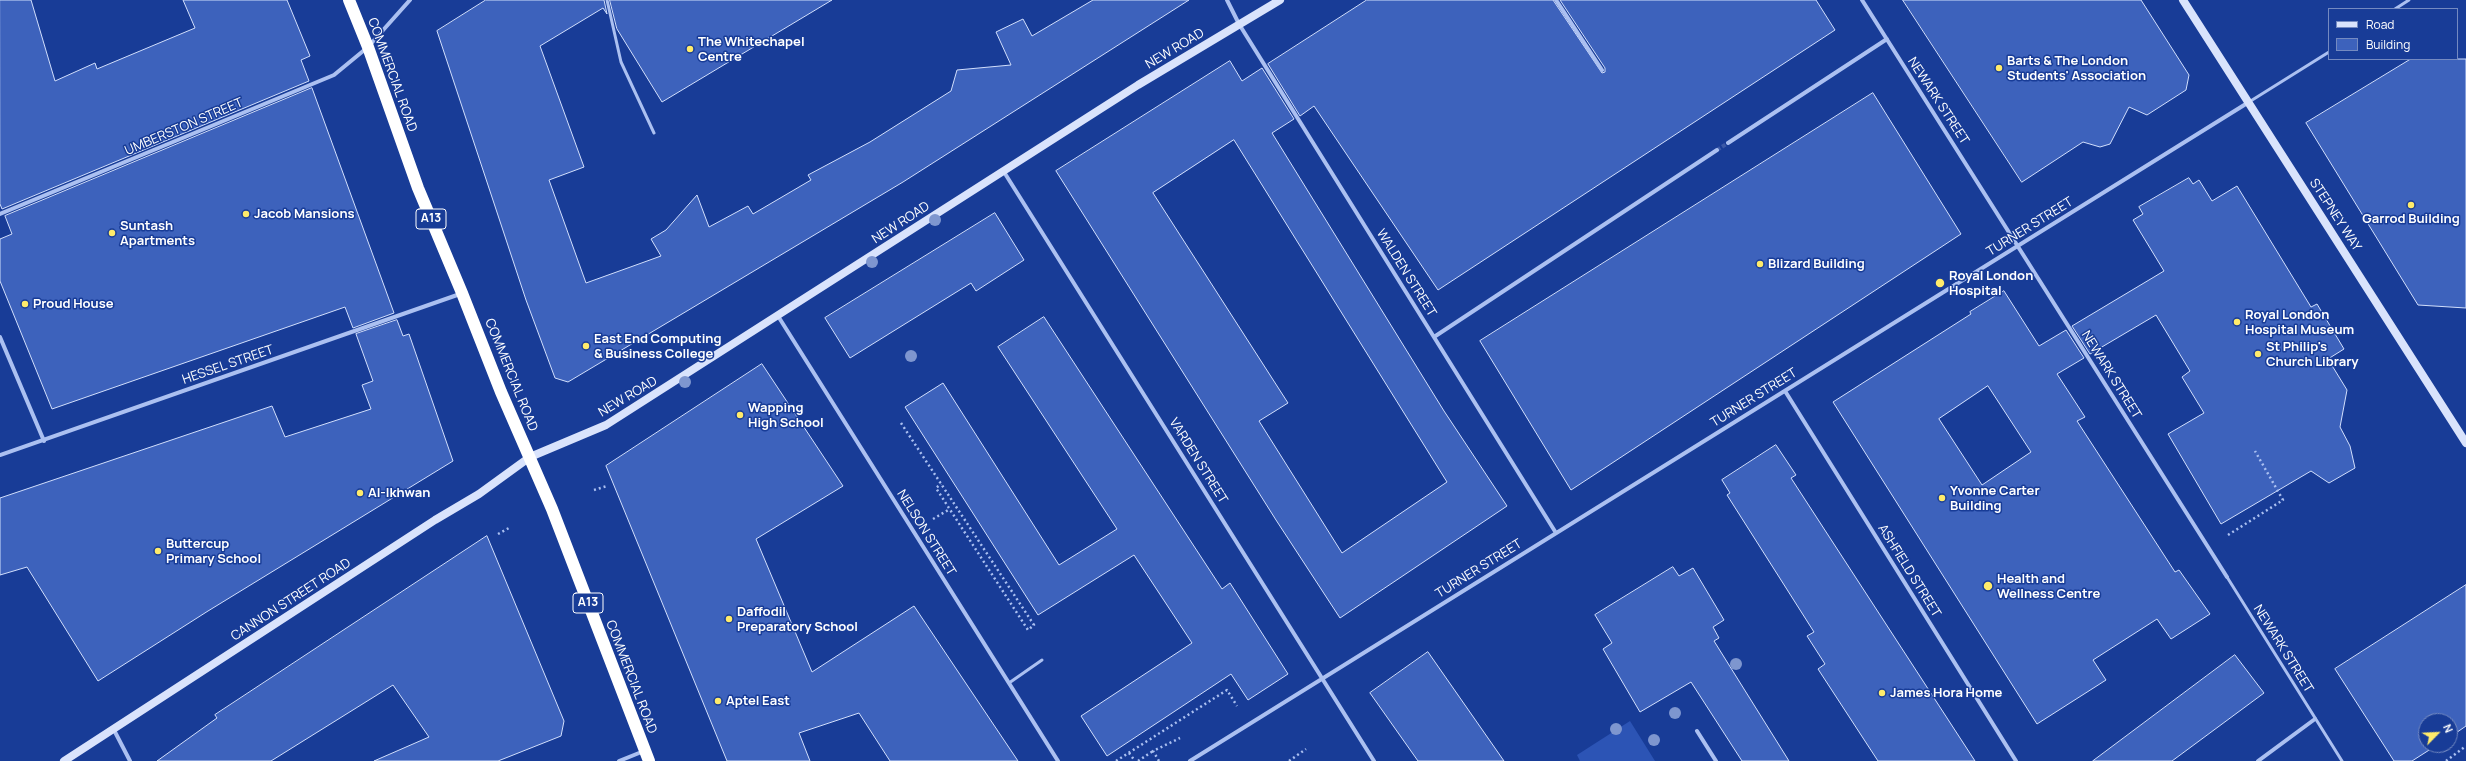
<!DOCTYPE html>
<style>
body{margin:0}
#map{position:relative;width:2466px;height:761px;overflow:hidden;background:#183c97;font-family:Manrope,sans-serif}
canvas{display:block}
.legend{position:absolute;left:2328px;top:8px;width:130px;height:52px;box-sizing:border-box;background:#183c97;border:1px solid #748ac1;margin:0;padding:5px 7px;list-style:none;font-size:12px;color:#fff}
.legend li{display:flex;align-items:center;gap:8px;height:20px}
.legend b{width:20px;border:1px solid #748ac1}
.north{position:absolute;left:2418px;top:713px;width:40px;height:40px;box-sizing:border-box;background:#183c97;border:1px solid #748ac1;border-radius:50%;rotate:66deg;font-size:11px;font-weight:700;line-height:16px;text-align:center;color:#fff}
.north::after{content:'';display:block;margin:auto;width:14px;height:18px;background:#ffeb6b;clip-path:polygon(50% 0,100% 100%,50% 72%,0 100%)}
</style>
<div id="map">
<canvas width="2466" height="761"></canvas>
<ul class="legend">
<li><b style="height:5px;background:#d9e3fc"></b>Road</li>
<li><b style="height:11px;background:#3d62bc"></b>Building</li>
</ul>
<div class="north">N</div>
</div>
<script>
const ctx = document.querySelector('canvas').getContext('2d');
ctx.lineJoin = 'round';
function fillPath(path, color) {
  ctx.fillStyle = color;
  ctx.fill(path, 'evenodd');
}
function strokePath(path, color, width, dash) {
  ctx.strokeStyle = color;
  ctx.lineWidth = width;
  ctx.lineCap = dash ? 'butt' : 'round';
  ctx.setLineDash(dash || []);
  ctx.stroke(path);
}
function label(font, color, halo, rows, align = 'center') {
  ctx.font = font + ' Manrope,sans-serif';
  ctx.lineWidth = 3;
  ctx.setLineDash([]);
  ctx.textBaseline = 'middle';
  ctx.strokeStyle = halo;
  ctx.fillStyle = color;
  for (const [text, x, y, turn = 0] of rows) {
    ctx.save();
    ctx.translate(x, y);
    ctx.rotate((+turn || 0) * Math.PI / 180);
    ctx.textAlign = isNaN(turn) ? turn : align;
    if (halo) ctx.strokeText(text, 0, 0);
    ctx.fillText(text, 0, 0);
    ctx.restore();
  }
}
const green = new Path2D(`
 M 1630,721 L 1655,761 L 1580,761 L 1577,755 Z`);
const building = new Path2D(`
 M 0,0 L 31,0 L 55,81 L 95,63 L 97,69 L 195,28 L 183,0 L 287,0 L 310,56 L 301,60 L 309,81 L 2,209 L 0,204 Z
 M 486,0 L 604,0 L 607,14 L 603,8 L 540,46 L 584,167 L 549,180 L 586,283 L 661,256 L 651,239 L 666,230 L 697,195 L 709,227 L 748,206 L 753,214 L 811,180 L 808,175 L 870,142 L 951,91 L 957,70 L 1011,65 L 996,32 L 1023,19 L 1032,36 L 1093,0 L 1189,0 L 903,182 L 568,382 L 555,378 L 526,300 L 437,31 Z
 M 610,0 L 832,0 L 662,102 L 617,29 Z
 M 1367,0 L 1553,0 L 1602,73 L 1605,72 L 1605,68 L 1560,0 L 1816,0 L 1835,30 L 1438,290 L 1314,106 L 1300,116 L 1268,64 Z
 M 1903,0 L 2141,0 L 2189,75 L 2186,90 L 2147,115 L 2129,107 L 2110,144 L 2100,147 L 2083,142 L 2022,182 Z
 M 2411,59 L 2466,59 L 2466,308 L 2418,305 L 2306,123 Z
 M 1230,61 L 1242,81 L 1262,68 L 1294,119 L 1272,133 L 1444,411 L 1507,506 L 1340,618 L 1276,520 L 1056,171 ZM 1234,140 L 1447,482 L 1342,553 L 1259,421 L 1288,403 L 1153,193 Z
 M 312,88 L 394,313 L 353,328 L 345,307 L 52,409 L 0,281 L 0,239 L 12,234 L 5,216 Z
 M 1873,93 L 1961,234 L 1571,490 L 1480,341 Z
 M 2189,178 L 2193,184 L 2199,180 L 2212,201 L 2237,186 L 2311,307 L 2317,304 L 2344,349 L 2328,359 L 2347,390 L 2340,427 L 2350,446 L 2355,468 L 2329,483 L 2311,471 L 2221,524 L 2168,434 L 2204,413 L 2182,377 L 2190,371 L 2156,315 L 2090,354 L 2072,326 L 2164,271 L 2133,220 L 2143,214 L 2139,207 Z
 M 995,213 L 1024,260 L 976,291 L 971,283 L 850,358 L 825,318 Z
 M 2004,291 L 2039,346 L 2066,330 L 2084,358 L 2057,374 L 2085,417 L 2077,421 L 2175,572 L 2179,570 L 2210,614 L 2171,639 L 2157,619 L 2093,660 L 2106,680 L 2037,724 L 1833,402 L 1971,314 L 1970,312 ZM 1988,386 L 2031,452 L 1982,485 L 1939,419 Z
 M 1044,317 L 1222,589 L 1230,583 L 1288,674 L 1248,700 L 1231,674 L 1107,756 L 1081,716 L 1192,643 L 1134,555 L 1038,615 L 905,407 L 943,383 L 1059,565 L 1117,529 L 998,347 Z
 M 397,320 L 403,336 L 409,334 L 453,461 L 208,611 L 98,681 L 27,567 L 0,575 L 0,498 L 272,406 L 285,437 L 371,409 L 362,385 L 373,381 L 356,334 Z
 M 762,364 L 843,486 L 756,539 L 812,672 L 914,606 L 1018,761 L 890,761 L 859,713 L 799,733 L 810,761 L 727,761 L 606,466 Z
 M 1776,445 L 1796,475 L 1791,478 L 1975,761 L 1878,761 L 1818,669 L 1825,664 L 1807,636 L 1814,632 L 1727,495 L 1730,493 L 1722,480 Z
 M 487,536 L 564,721 L 561,736 L 498,761 L 374,761 L 429,737 L 393,685 L 271,761 L 157,761 L 217,718 L 215,715 Z
 M 1673,567 L 1679,576 L 1693,568 L 1724,620 L 1713,627 L 1719,638 L 1714,641 L 1789,761 L 1742,761 L 1691,682 L 1640,712 L 1603,649 L 1612,643 L 1595,615 Z
 M 2466,585 L 2466,726 L 2450,737 L 2450,721 L 2426,721 L 2426,745 L 2437,745 L 2412,761 L 2394,761 L 2335,669 Z
 M 1428,652 L 1504,761 L 1418,761 L 1370,693 Z
 M 2235,655 L 2264,693 L 2172,761 L 2093,761 Z`);
const streetTunnel = new Path2D(`
 M 1717,150 L 1728,143`);
const path = new Path2D(`
 M 901,423 L 1034,625 L 1028,630 L 936,488 L 941,484
 M 594,490 L 607,486
 M 933,519 L 950,509
 M 498,534 L 509,528
 M 2228,535 L 2283,500 L 2255,451
 M 1129,753 L 1135,761
 M 1116,761 L 1227,690 L 1237,706
 M 1138,761 L 1153,751
 M 1159,761 L 1153,751 L 1180,738
 M 1289,761 L 1306,749
 M 2446,761 L 2466,746`);
const lane = new Path2D(`
 M 607,0 L 621,62 L 654,133
 M 2395,9 L 2409,0
 M 2249,102 L 2329,52
 M 2227,577 L 2342,761
 M 1009,683 L 1042,660`);
const street = new Path2D(`
 M 1227,0 L 1239,24 L 1556,533
 M 1556,0 L 1602,70
 M 1862,0 L 2227,577
 M 1728,143 L 1887,39
 M 1004,172 L 1374,761
 M 0,214 L 334,75 L 368,47 L 410,0
 M 778,316 L 1058,761
 M 0,337 L 44,441
 M 1434,337 L 1717,150
 M 1785,391 L 2016,761
 M 0,455 L 460,294
 M 114,730 L 130,761
 M 1697,731 L 1716,761
 M 619,761 L 644,751
 M 1190,761 L 2249,102
 M 2258,761 L 2315,719`);
const secondary = new Path2D(`
 M 2183,0 L 2466,443
 M 64,761 L 435,520 L 479,494 L 530,457 L 606,425 L 1138,85 L 1280,0`);
const highway = new Path2D(`
 M 349,0 L 368,47 L 418,188 L 462,293 L 501,392 L 552,509 L 649,761`);
const trees = [
 [935,220],
 [872,262],
 [911,356],
 [685,382],
 [1736,664],
 [1675,713],
 [1616,729],
 [1654,740]
];
const markers = [
 [690,49,4,"#ffeb6b"],
 [1999,68,4,"#ffeb6b"],
 [2411,205,4,"#ffeb6b"],
 [246,214,4,"#ffeb6b"],
 [112,233,4,"#ffeb6b"],
 [1760,264,4,"#ffeb6b"],
 [1940,283,5,"#ffeb6b"],
 [25,304,4,"#ffeb6b"],
 [2237,322,4,"#ffeb6b"],
 [586,346,4,"#ffeb6b"],
 [2258,354,4,"#ffeb6b"],
 [740,415,4,"#ffeb6b"],
 [360,493,4,"#ffeb6b"],
 [1942,498,4,"#ffeb6b"],
 [158,551,4,"#ffeb6b"],
 [1988,586,5,"#ffeb6b"],
 [729,619,4,"#ffeb6b"],
 [1882,693,4,"#ffeb6b"],
 [718,701,4,"#ffeb6b"]
];
const shields = [
 [431,219,30],
 [588,603,30]
];
const shieldNames = [
 ["A13",431,219],
 ["A13",588,603]
];
const poiNames = [
 ["The Whitechapel",698,42],
 ["Centre",698,57],
 ["Barts & The London",2007,61],
 ["Students' Association",2007,76],
 ["Jacob Mansions",254,214],
 ["Garrod Building",2411,219,"center"],
 ["Suntash",120,226],
 ["Apartments",120,241],
 ["Blizard Building",1768,264],
 ["Royal London",1949,276],
 ["Hospital",1949,291],
 ["Proud House",33,304],
 ["Royal London",2245,315],
 ["Hospital Museum",2245,330],
 ["East End Computing",594,339],
 ["& Business College",594,354],
 ["St Philip's",2266,347],
 ["Church Library",2266,362],
 ["Wapping",748,408],
 ["High School",748,423],
 ["Yvonne Carter",1950,491],
 ["Building",1950,506],
 ["Al-Ikhwan",368,493],
 ["Buttercup",166,544],
 ["Primary School",166,559],
 ["Health and",1997,579],
 ["Wellness Centre",1997,594],
 ["Daffodil",737,612],
 ["Preparatory School",737,627],
 ["James Hora Home",1890,693],
 ["Aptel East",726,701]
];
const streetNames = [
 ["NEW ROAD",1175,49,-31],
 ["COMMERCIAL ROAD",392,75,70],
 ["NEWARK STREET",1938,101,57],
 ["UMBERSTON STREET",184,127,-23],
 ["STEPNEY WAY",2335,215,57],
 ["NEW ROAD",901,223,-33],
 ["TURNER STREET",2030,227,-32],
 ["WALDEN STREET",1406,273,58],
 ["HESSEL STREET",228,365,-19],
 ["COMMERCIAL ROAD",511,375,68],
 ["NEWARK STREET",2111,375,58],
 ["NEW ROAD",628,397,-31],
 ["TURNER STREET",1754,398,-32],
 ["VARDEN STREET",1198,461,58],
 ["NELSON STREET",926,533,58],
 ["TURNER STREET",1479,569,-32],
 ["ASHFIELD STREET",1909,571,58],
 ["CANNON STREET ROAD",291,600,-33],
 ["NEWARK STREET",2283,649,58],
 ["COMMERCIAL ROAD",631,677,69]
];
fillPath(green, '#2c54b5');
fillPath(building, '#3d62bc');
strokePath(building, '#d2dffc', 1);
strokePath(streetTunnel, '#3b59a7', 4, [4, 2]);
strokePath(path, '#abc0f1', 2.5, [2, 3]);
strokePath(lane, '#abc0f1', 3);
strokePath(street, '#abc0f1', 4);
strokePath(secondary, '#d9e3fc', 8);
strokePath(highway, '#fff', 12);
ctx.fillStyle = '#7e96cf';
for (const [x, y] of trees) {
  ctx.beginPath();
  ctx.arc(x, y, 6, 0, 2 * Math.PI);
  ctx.fill();
}
for (const [x, y, r, color] of markers) {
  const dot = new Path2D();
  dot.arc(x, y, r, 0, 2 * Math.PI);
  ctx.fillStyle = color;
  ctx.fill(dot);
  strokePath(dot, '#183c97', 1.5);
}
for (const [x, y, w] of shields) {
  const box = new Path2D();
  box.roundRect(x - w / 2, y - 10, w, 20, 3);
  ctx.fillStyle = '#183c97';
  ctx.fill(box);
  strokePath(box, '#fff', 1);
}
label('bold 12px', '#fff', null, shieldNames);
label('bold 13px', '#fff', '#183c97', poiNames, 'left');
label('13px', '#fff', '#183c97', streetNames);
</script>
